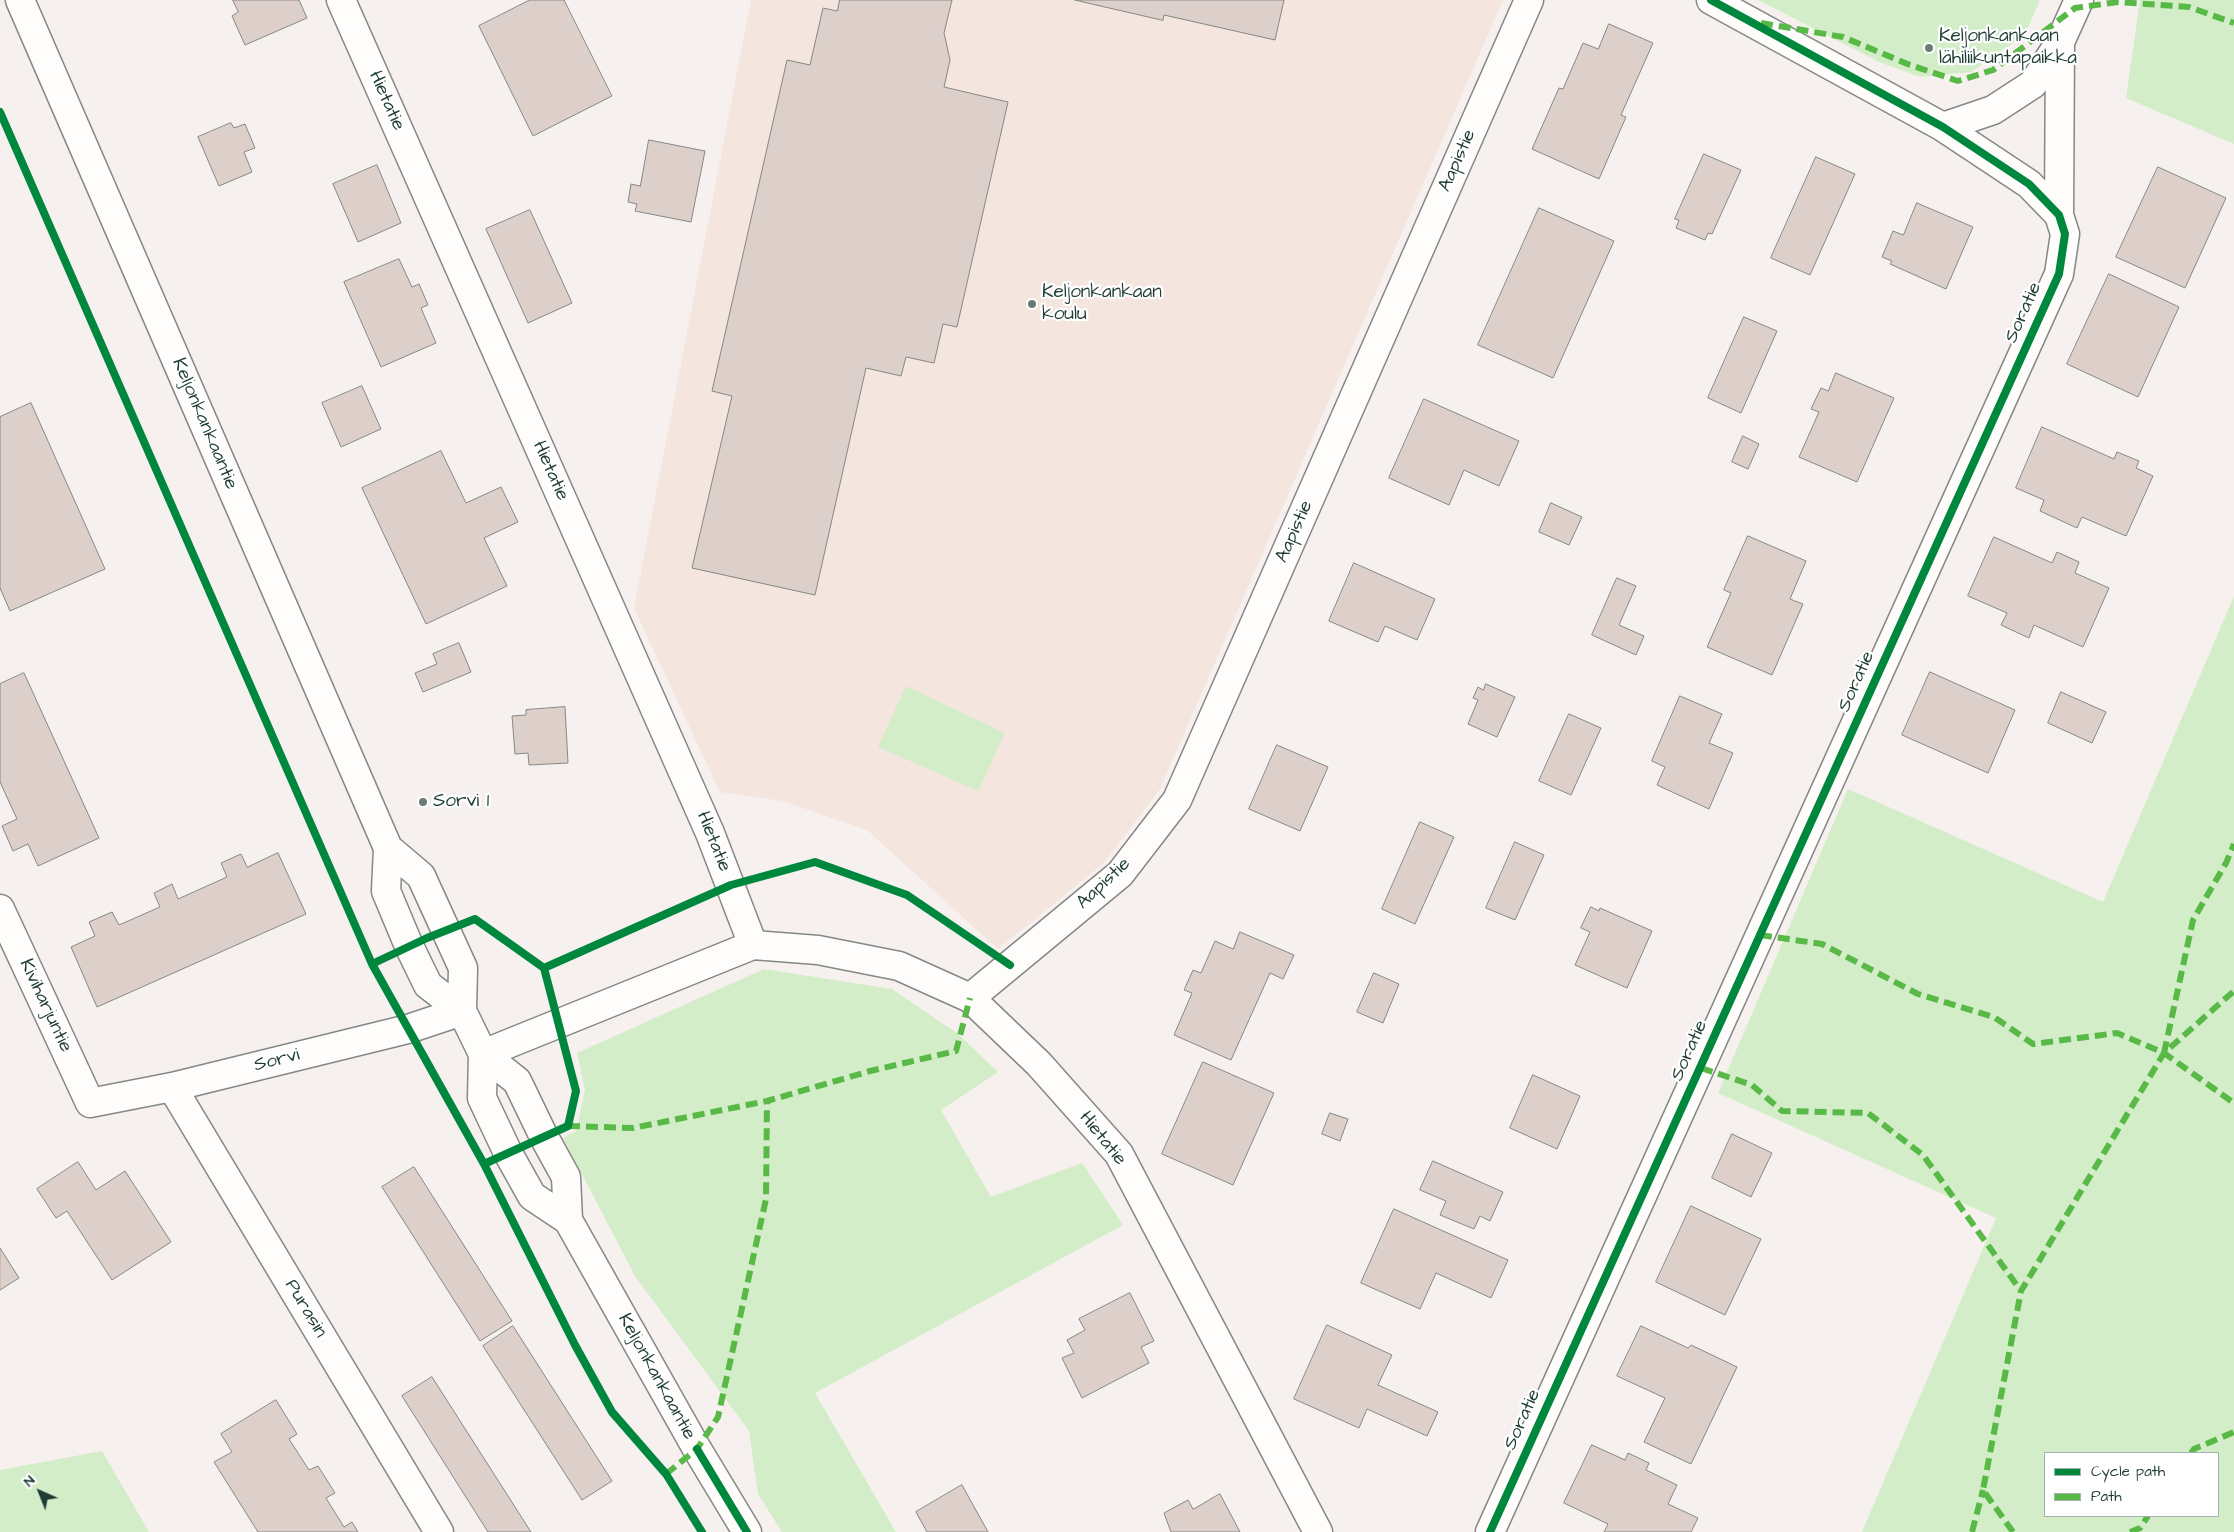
<!DOCTYPE html>
<meta charset="utf-8">
<style>
body{margin:0}
#map{position:relative;width:2234px;height:1532px;overflow:hidden;background:#f6f0ee;font-family:"Architects Daughter",sans-serif}
canvas{display:block}
.legend{position:absolute;left:2044px;top:1452px;width:175px;height:65px;box-sizing:border-box;background:#fff;border:1px solid #a5b1ae;margin:0;padding:6px 9px;list-style:none;font-size:15px;color:#1f3d34}
.legend li{display:flex;align-items:center;gap:10px;height:25px}
.legend b{width:25px;border:1px solid #a5b1ae}
.north{position:absolute;left:15px;top:1467px;width:50px;height:50px;-webkit-text-stroke:4px #fff;paint-order:stroke;rotate:316deg;font-size:14px;font-weight:700;line-height:20px;text-align:center;color:#1f3d34}
.north::after{content:'';display:block;margin:auto;width:18px;height:22px;background:#1f3d34;clip-path:polygon(50% 0,100% 100%,50% 72%,0 100%)}
</style>
<div id="map">
<canvas width="2234" height="1532"></canvas>
<ul class="legend">
<li><b style="height:6px;background:#00873e"></b>Cycle path</li>
<li><b style="height:6px;background:#58b947"></b>Path</li>
</ul>
<div class="north">N</div>
</div>
<script>
const ctx = document.querySelector('canvas').getContext('2d');
ctx.lineJoin = 'round';
function fillPath(path, color) {
  ctx.fillStyle = color;
  ctx.fill(path, 'evenodd');
}
function strokePath(path, color, width, dash) {
  ctx.strokeStyle = color;
  ctx.lineWidth = width;
  ctx.lineCap = dash ? 'butt' : 'round';
  ctx.setLineDash(dash || []);
  ctx.stroke(path);
}
function label(font, color, halo, rows, align = 'center') {
  ctx.font = font + ' "Architects Daughter",sans-serif';
  ctx.lineWidth = 4.5;
  ctx.setLineDash([]);
  ctx.textBaseline = 'middle';
  ctx.strokeStyle = halo;
  ctx.fillStyle = color;
  for (const [text, x, y, turn = 0] of rows) {
    ctx.save();
    ctx.translate(x, y);
    ctx.rotate((+turn || 0) * Math.PI / 180);
    ctx.textAlign = isNaN(turn) ? turn : align;
    if (halo) ctx.strokeText(text, 0, 0);
    ctx.fillText(text, 0, 0);
    ctx.restore();
  }
}
const built = new Path2D(`
 M 751,0 L 1503,0 L 1160,789 L 1104,863 L 998,949 L 867,830 L 783,801 L 720,792 L 634,608 Z`);
const green = new Path2D(`
 M 1758,0 L 2040,0 L 2025,35 L 1971,72 L 1920,77 L 1879,62 Z
 M 2140,0 L 2234,0 L 2234,144 L 2126,98 Z
 M 2234,596 L 2234,1532 L 1862,1532 L 1996,1218 L 1718,1093 L 1848,789 L 2103,902 ZM 2045,1453 L 2218,1453 L 2218,1516 L 2045,1516 Z
 M 906,686 L 1005,733 L 978,791 L 878,747 Z
 M 764,969 L 892,989 L 958,1034 L 998,1072 L 941,1110 L 991,1197 L 1082,1163 L 1123,1225 L 815,1393 L 896,1532 L 782,1532 L 758,1494 L 749,1431 L 635,1276 L 563,1138 L 576,1131 L 585,1090 L 577,1053 Z
 M 102,1451 L 149,1532 L 0,1532 L 0,1470 Z`);
const building = new Path2D(`
 M 233,0 L 299,0 L 307,18 L 245,45 L 232,16 L 238,12 Z
 M 530,0 L 564,0 L 612,96 L 533,136 L 479,26 Z
 M 840,0 L 952,0 L 944,33 L 950,60 L 944,87 L 1008,102 L 957,327 L 943,324 L 934,363 L 906,357 L 901,376 L 866,368 L 815,595 L 692,568 L 732,396 L 712,391 L 787,60 L 810,65 L 823,8 L 837,11 Z
 M 1075,0 L 1284,0 L 1275,40 L 1164,15 L 1163,20 Z
 M 1609,24 L 1653,43 L 1621,115 L 1626,117 L 1599,179 L 1532,149 L 1559,88 L 1563,89 L 1583,43 L 1598,49 Z
 M 231,123 L 234,128 L 245,124 L 255,148 L 244,152 L 252,172 L 219,186 L 198,137 Z
 M 649,140 L 705,151 L 691,222 L 635,211 L 637,204 L 628,202 L 631,184 L 640,186 Z
 M 1704,154 L 1741,170 L 1712,234 L 1708,233 L 1705,240 L 1676,228 L 1679,220 L 1675,219 Z
 M 1816,157 L 1855,174 L 1810,275 L 1771,258 Z
 M 377,165 L 401,223 L 358,242 L 333,184 Z
 M 2158,167 L 2226,198 L 2185,288 L 2116,257 Z
 M 1917,203 L 1973,227 L 1946,289 L 1890,264 L 1892,261 L 1882,257 L 1893,231 L 1903,235 Z
 M 1539,208 L 1614,241 L 1553,378 L 1478,345 Z
 M 530,210 L 572,303 L 528,323 L 486,229 Z
 M 399,259 L 412,287 L 419,284 L 428,305 L 421,308 L 436,343 L 381,367 L 344,282 Z
 M 2109,274 L 2179,307 L 2138,397 L 2067,364 Z
 M 1744,317 L 1777,331 L 1741,413 L 1708,398 Z
 M 1836,373 L 1894,398 L 1857,482 L 1799,457 L 1819,412 L 1811,409 L 1821,388 L 1828,391 Z
 M 362,386 L 381,429 L 341,447 L 322,403 Z
 M 1424,399 L 1519,441 L 1499,486 L 1464,470 L 1449,505 L 1389,478 Z
 M 31,403 L 105,569 L 10,611 L 0,588 L 0,417 Z
 M 2042,427 L 2114,459 L 2117,452 L 2139,461 L 2136,468 L 2153,476 L 2126,536 L 2082,517 L 2077,528 L 2040,511 L 2044,500 L 2016,488 Z
 M 1743,436 L 1759,444 L 1748,469 L 1732,462 Z
 M 441,451 L 466,503 L 501,487 L 518,522 L 484,538 L 507,586 L 426,624 L 362,488 Z
 M 1551,503 L 1582,517 L 1569,545 L 1539,532 Z
 M 1748,536 L 1806,561 L 1790,599 L 1803,604 L 1772,675 L 1707,647 L 1731,593 L 1724,590 Z
 M 1994,537 L 2052,563 L 2057,552 L 2079,562 L 2075,573 L 2109,588 L 2083,647 L 2034,625 L 2029,638 L 2001,625 L 2007,613 L 1968,596 Z
 M 1354,563 L 1435,599 L 1417,640 L 1385,626 L 1378,642 L 1329,621 Z
 M 1617,578 L 1636,586 L 1619,625 L 1644,636 L 1636,655 L 1592,635 Z
 M 459,643 L 471,672 L 423,692 L 415,673 L 437,664 L 433,654 Z
 M 1930,672 L 2015,710 L 1988,773 L 1902,735 Z
 M 24,673 L 99,838 L 38,866 L 28,844 L 13,851 L 2,826 L 17,819 L 0,782 L 0,684 Z
 M 1486,684 L 1515,697 L 1497,737 L 1468,724 L 1478,700 L 1473,698 L 1478,687 L 1483,690 Z
 M 2061,692 L 2106,712 L 2092,743 L 2048,723 Z
 M 1680,696 L 1722,714 L 1709,743 L 1733,753 L 1709,809 L 1657,785 L 1665,767 L 1652,761 Z
 M 565,707 L 568,763 L 529,765 L 528,753 L 515,754 L 512,716 L 526,715 L 526,710 Z
 M 1569,714 L 1601,728 L 1571,795 L 1539,781 Z
 M 1277,745 L 1328,767 L 1300,831 L 1249,809 Z
 M 1420,822 L 1454,837 L 1415,924 L 1382,909 Z
 M 1515,842 L 1544,855 L 1515,920 L 1486,908 Z
 M 278,853 L 306,914 L 97,1007 L 71,947 L 95,936 L 89,922 L 112,912 L 119,925 L 160,907 L 154,893 L 172,884 L 178,899 L 227,877 L 221,863 L 241,854 L 247,867 Z
 M 1591,907 L 1599,911 L 1600,908 L 1652,931 L 1627,988 L 1575,965 L 1590,932 L 1581,928 Z
 M 1240,932 L 1294,955 L 1283,979 L 1270,973 L 1231,1060 L 1174,1035 L 1192,993 L 1184,990 L 1193,970 L 1201,973 L 1215,941 L 1233,949 Z
 M 1374,973 L 1399,984 L 1383,1023 L 1357,1012 Z
 M 1203,1062 L 1274,1093 L 1233,1185 L 1162,1154 Z
 M 1533,1075 L 1580,1096 L 1557,1149 L 1510,1128 Z
 M 1330,1113 L 1348,1119 L 1340,1141 L 1322,1134 Z
 M 1732,1134 L 1772,1153 L 1751,1197 L 1712,1178 Z
 M 1433,1161 L 1503,1192 L 1490,1221 L 1480,1216 L 1474,1229 L 1440,1215 L 1446,1201 L 1420,1190 Z
 M 78,1162 L 96,1190 L 125,1171 L 171,1242 L 112,1280 L 67,1211 L 56,1218 L 37,1189 Z
 M 414,1167 L 512,1321 L 480,1341 L 382,1187 Z
 M 1691,1206 L 1761,1239 L 1725,1315 L 1656,1282 Z
 M 1394,1209 L 1508,1260 L 1491,1298 L 1436,1273 L 1420,1309 L 1361,1283 Z
 M 0,1248 L 19,1278 L 0,1290 Z
 M 1130,1293 L 1154,1341 L 1141,1347 L 1149,1363 L 1082,1398 L 1062,1358 L 1074,1353 L 1067,1340 L 1085,1330 L 1079,1319 Z
 M 1327,1325 L 1392,1355 L 1378,1385 L 1438,1412 L 1427,1436 L 1367,1409 L 1359,1428 L 1294,1399 Z
 M 513,1326 L 612,1481 L 582,1500 L 483,1346 Z
 M 1641,1326 L 1688,1348 L 1691,1345 L 1737,1367 L 1691,1464 L 1644,1442 L 1665,1398 L 1617,1376 Z
 M 432,1377 L 531,1532 L 488,1532 L 402,1396 Z
 M 276,1400 L 297,1434 L 289,1439 L 309,1470 L 318,1466 L 335,1493 L 326,1498 L 344,1527 L 352,1522 L 358,1532 L 258,1532 L 214,1462 L 232,1452 L 221,1434 Z
 M 1592,1445 L 1625,1460 L 1628,1453 L 1649,1463 L 1646,1470 L 1677,1485 L 1668,1504 L 1698,1518 L 1691,1532 L 1604,1532 L 1608,1524 L 1564,1503 Z
 M 962,1485 L 988,1532 L 927,1532 L 916,1512 Z
 M 1220,1494 L 1240,1532 L 1171,1532 L 1164,1513 L 1188,1500 L 1193,1509 Z`);
const minor = new Path2D(`
 M 341,0 L 710,833 L 753,945
 M 1943,127 L 1993,110 L 2033,84 L 2060,42
 M 2059,215 L 2060,42 L 2079,0
 M 0,909 L 90,1103 L 172,1087 L 408,1029 L 462,1011
 M 970,998 L 1120,874 L 1177,800 L 1529,0
 M 483,1054 L 753,945 L 818,950 L 899,966 L 970,998 L 1039,1064 L 1119,1154 L 1318,1532
 M 172,1087 L 439,1532
 M 1490,1532 L 2059,274 L 2065,234 L 2059,215 L 2029,184 L 1943,127 L 1711,0`);
const major = new Path2D(`
 M 20,0 L 388,848 L 421,876 L 463,968 L 462,1011 L 483,1054 L 517,1081 L 544,1137 L 566,1177 L 568,1220
 M 388,848 L 386,891 L 409,946 L 428,985 L 462,1011
 M 483,1054 L 482,1098 L 508,1153 L 532,1196 L 568,1220 L 697,1449 L 747,1532`);
const quiet = new Path2D(`
 M 1761,23 L 1843,37 L 1910,65 L 1958,81 L 1993,70 L 2075,8 L 2118,2 L 2189,7 L 2234,23
 M 1760,935 L 1822,944 L 1918,994 L 1994,1017 L 2033,1044 L 2117,1033 L 2164,1053 L 2234,1103
 M 2164,1053 L 2193,920 L 2226,863 L 2234,844
 M 1701,1068 L 1752,1085 L 1782,1111 L 1868,1113 L 1923,1155 L 2021,1291
 M 568,1126 L 633,1128 L 767,1101 L 870,1071 L 956,1051 L 970,998
 M 2191,1453 L 2194,1449 L 2234,1432
 M 666,1474 L 697,1449 L 718,1417 L 766,1199 L 767,1101
 M 1972,1532 L 1983,1490
 M 2013,1532 L 1983,1490 L 2021,1291 L 2164,1053 L 2234,991
 M 2130,1532 L 2140,1528 L 2148,1516`);
const cycleway = new Path2D(`
 M 0,112 L 372,964 L 484,1164 L 575,1345 L 612,1412 L 666,1474 L 702,1532
 M 372,964 L 427,938 L 475,919 L 544,968 L 576,1091 L 568,1126 L 484,1164
 M 544,968 L 731,885 L 815,862 L 907,895 L 1010,965
 M 697,1449 L 747,1532
 M 1490,1532 L 2059,274 L 2065,234 L 2059,215 L 2029,184 L 1943,127 L 1711,0`);
const markers = [
 [1929,48,5,"#6a7c75"],
 [1032,304,5,"#6a7c75"],
 [423,802,5,"#6a7c75"]
];
const poiNames = [
 ["Keljonkankaan",1939,37],
 ["lähiliikuntapaikka",1939,59],
 ["Keljonkankaan",1042,293],
 ["koulu",1042,315],
 ["Sorvi 1",433,802]
];
const streetNames = [
 ["Hietatie",386,101,66],
 ["Aapistie",1458,161,-66],
 ["Soratie",2024,313,-66],
 ["Keljonkankaantie",204,424,67],
 ["Hietatie",550,471,66],
 ["Aapistie",1295,532,-66],
 ["Soratie",1857,682,-66],
 ["Hietatie",713,842,68],
 ["Aapistie",1104,884,-43],
 ["Kiviharjuntie",45,1006,65],
 ["Soratie",1690,1051,-66],
 ["Sorvi",277,1061,-14],
 ["Hietatie",1102,1139,51],
 ["Purasin",305,1309,59],
 ["Keljonkankaantie",656,1377,61],
 ["Soratie",1523,1420,-66]
];
fillPath(built, '#f4e5de');
fillPath(green, '#d4edc9');
fillPath(building, '#ddd0ca');
strokePath(building, '#858886', 1);
strokePath(minor, '#858886', 31);
strokePath(major, '#858886', 31);
strokePath(minor, '#fefdfc', 28);
strokePath(major, '#fefdfc', 28);
strokePath(quiet, '#58b947', 6, [12, 6]);
strokePath(cycleway, '#00873e', 8);
for (const [x, y, r, color] of markers) {
  const dot = new Path2D();
  dot.arc(x, y, r, 0, 2 * Math.PI);
  ctx.fillStyle = color;
  ctx.fill(dot);
  strokePath(dot, '#fff', 2);
}
label('19px', '#1f3d34', '#fff', poiNames, 'left');
label('19px', '#1f3d34', '#fff', streetNames);
</script>
